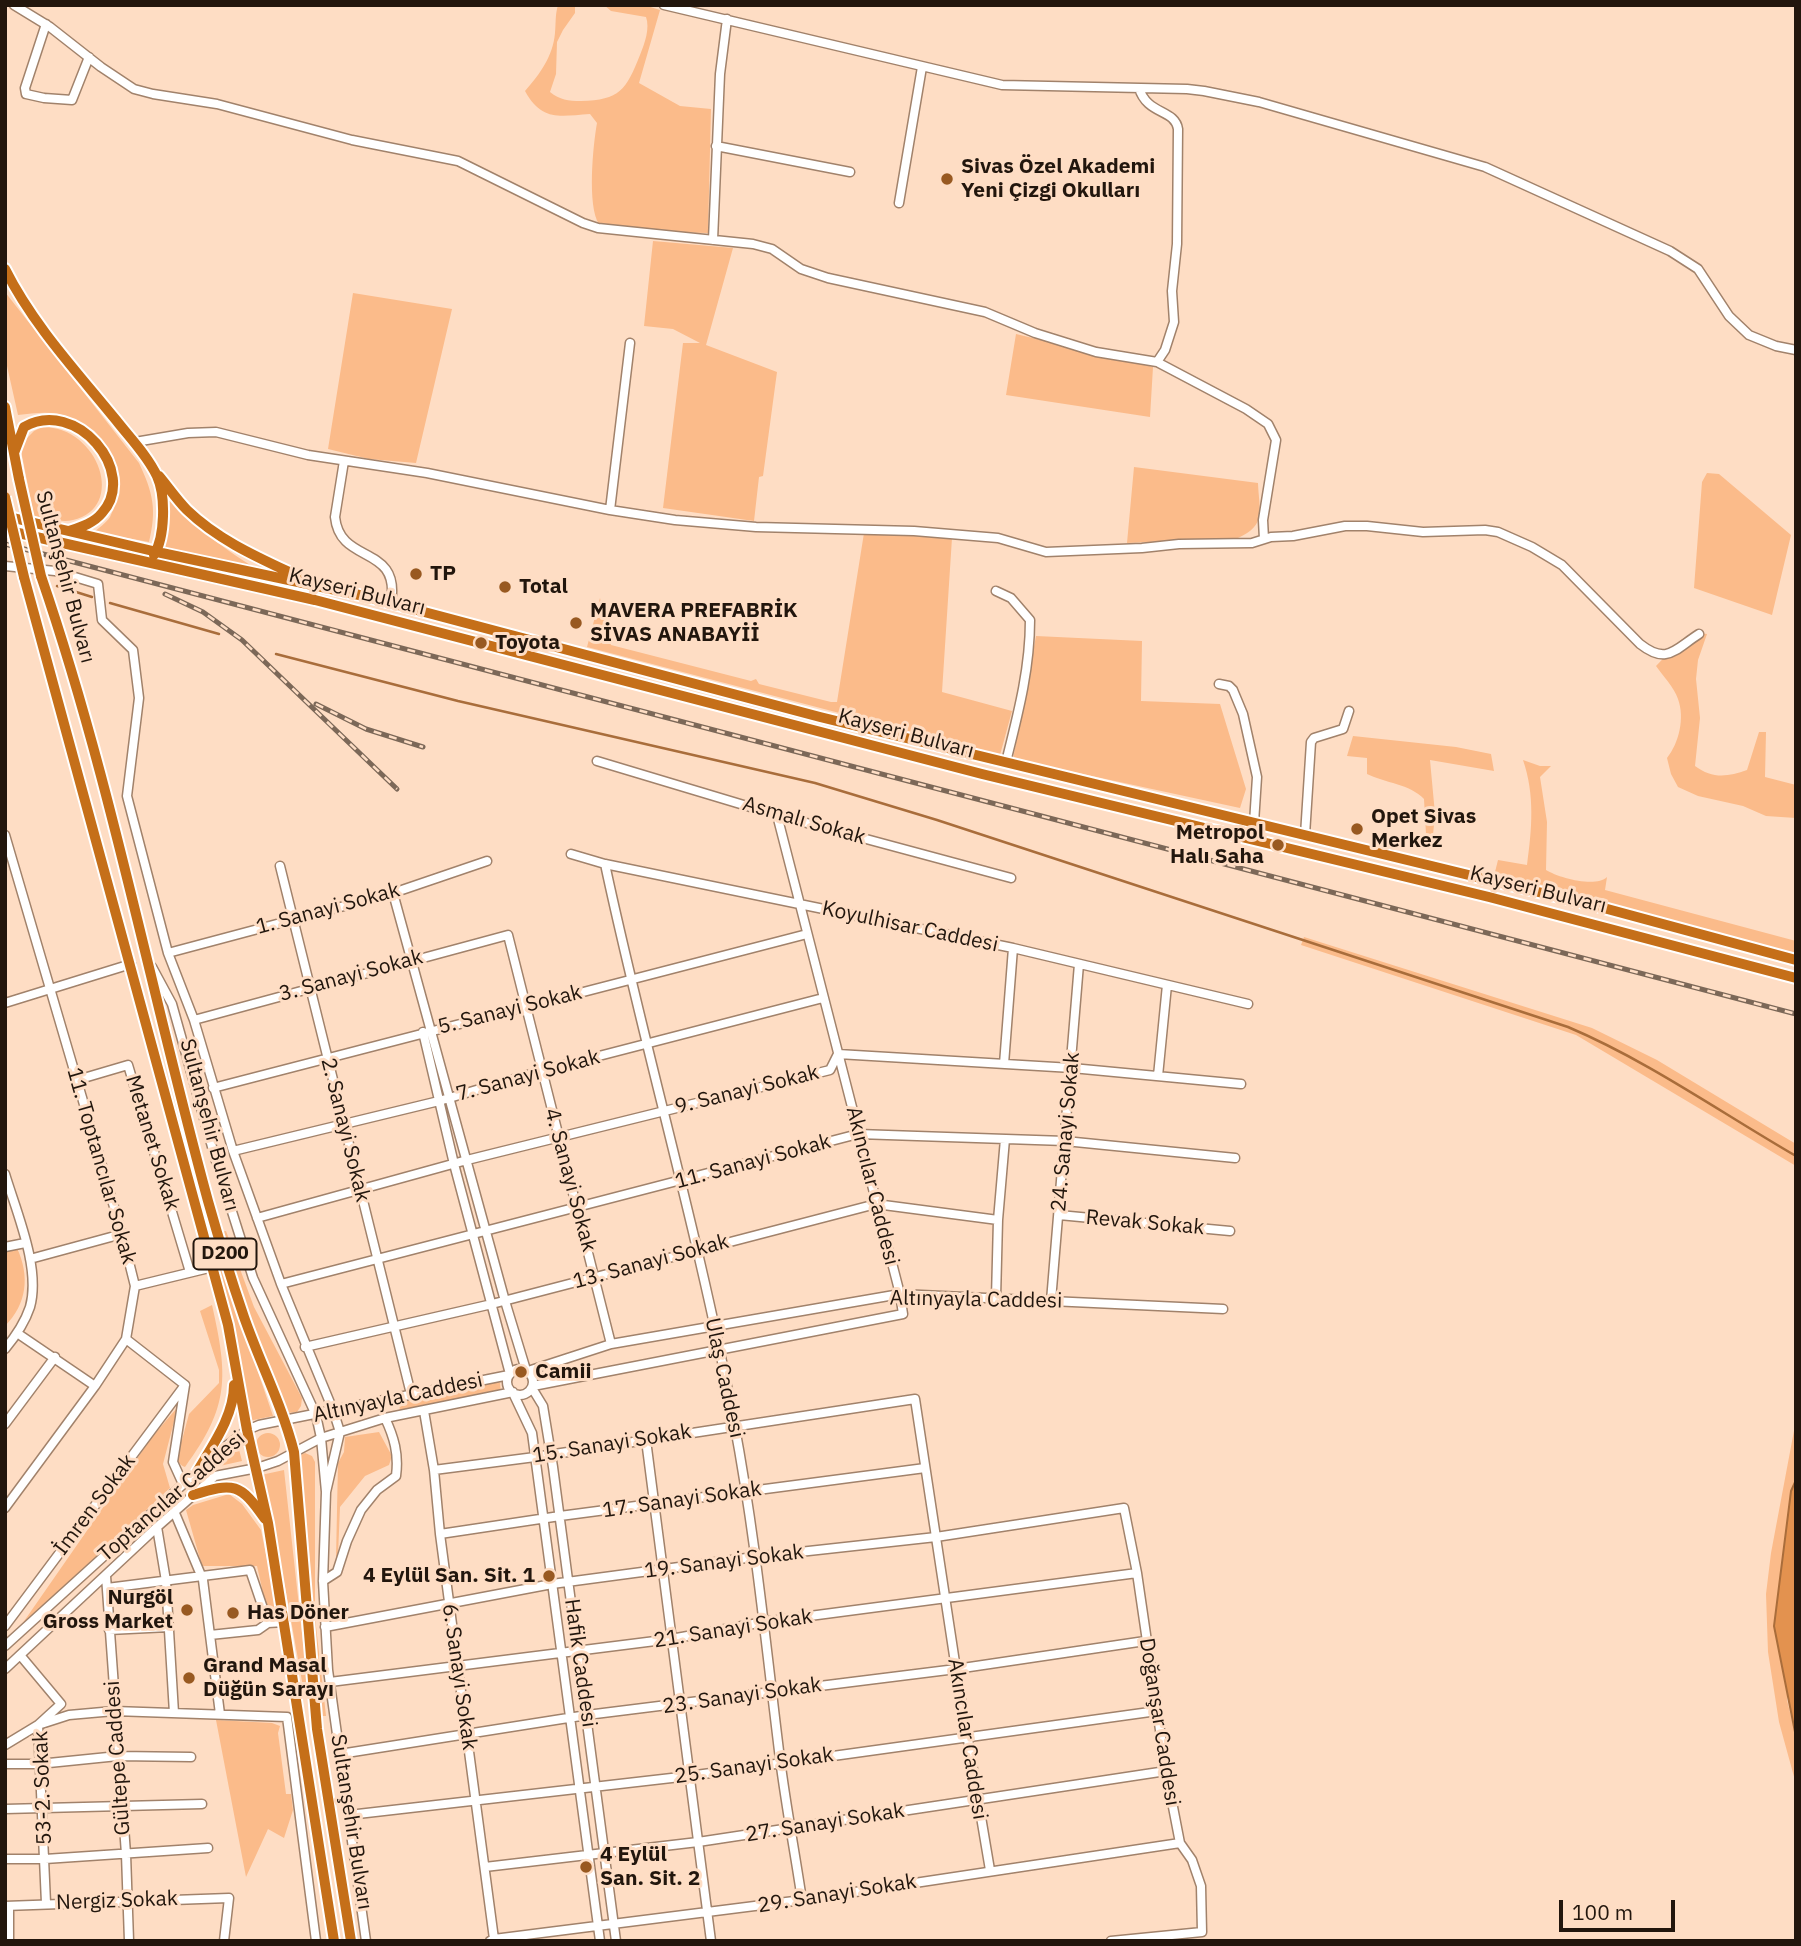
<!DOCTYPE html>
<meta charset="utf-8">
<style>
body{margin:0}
#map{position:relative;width:1801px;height:1946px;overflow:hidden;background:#feddc4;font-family:"IBM Plex Sans",sans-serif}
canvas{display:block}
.frame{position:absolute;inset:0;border:7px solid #22160d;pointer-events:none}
.scale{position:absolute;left:1559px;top:1900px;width:116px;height:32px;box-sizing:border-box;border:4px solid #22160d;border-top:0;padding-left:9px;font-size:21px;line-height:24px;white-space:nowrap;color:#22160d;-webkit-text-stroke:5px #feddc4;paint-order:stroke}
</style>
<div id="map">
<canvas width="1801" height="1946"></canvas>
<div class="frame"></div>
<div class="scale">100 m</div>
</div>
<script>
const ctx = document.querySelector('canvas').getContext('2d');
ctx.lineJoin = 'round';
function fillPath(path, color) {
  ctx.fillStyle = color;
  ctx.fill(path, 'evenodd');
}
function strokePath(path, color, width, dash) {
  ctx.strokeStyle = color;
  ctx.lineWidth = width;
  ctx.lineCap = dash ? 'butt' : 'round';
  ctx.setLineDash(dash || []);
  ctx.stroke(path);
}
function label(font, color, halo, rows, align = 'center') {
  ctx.font = font + ' "IBM Plex Sans",sans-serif';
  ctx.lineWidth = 6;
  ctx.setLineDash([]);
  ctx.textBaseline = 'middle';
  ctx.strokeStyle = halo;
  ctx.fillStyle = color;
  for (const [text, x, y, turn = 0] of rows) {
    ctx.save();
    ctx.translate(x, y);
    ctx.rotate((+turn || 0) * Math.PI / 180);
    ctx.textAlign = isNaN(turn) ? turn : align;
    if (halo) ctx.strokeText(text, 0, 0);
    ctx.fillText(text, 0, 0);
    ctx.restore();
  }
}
const green = new Path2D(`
 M 558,5 L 575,5 L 575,13 L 563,30 L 557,42 L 556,74 L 550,92 C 560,100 568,101 581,101 C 620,100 626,90 640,55 C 645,43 650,28 646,17 L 611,11 L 604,5 L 644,5 L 660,10 L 639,83 L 680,106 L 711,109 L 708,233 L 663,232 L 599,224 C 587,206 593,145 597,123 L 590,114 C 560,116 542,122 525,91 C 540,74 553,56 555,33 C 556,23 555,15 558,5 Z
 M 653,241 L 733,248 L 706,345 L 777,372 L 763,476 L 759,477 L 754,521 L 663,508 L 683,343 L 700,343 L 673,329 L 644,326 Z
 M 5,292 L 139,463 C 153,493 157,509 149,542 L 94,532 C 99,528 106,523 110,517 C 130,481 108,433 71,418 C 54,410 36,413 18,415 L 5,357 Z
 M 353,293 L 452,309 L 416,463 L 369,459 L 328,449 Z
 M 1016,334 L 1153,367 L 1150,417 L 1006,395 Z
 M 42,427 C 99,426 127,508 73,520 C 62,523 46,518 34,516 L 22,456 L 22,443 L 34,431 Z
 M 1134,467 L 1258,483 C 1259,511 1267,525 1238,538 L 1127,543 Z
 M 1707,473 L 1719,474 L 1791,535 L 1772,615 L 1694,588 L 1702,482 Z
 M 168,497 C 197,529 219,545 255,568 L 162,547 L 166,528 Z
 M 864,533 L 952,538 L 942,692 L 1012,711 L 1000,755 L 587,647 L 600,598 L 603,613 L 610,617 L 605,626 L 611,645 L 751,681 L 756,679 L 759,684 L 831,702 L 837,702 Z
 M 1694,632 L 1707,634 L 1698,660 L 1696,679 L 1700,718 L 1695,766 C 1712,779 1728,777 1747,770 L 1759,732 L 1766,732 L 1765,777 L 1796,785 L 1796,818 L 1766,816 L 1743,806 L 1698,796 L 1678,787 L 1671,774 L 1667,758 C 1679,743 1685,718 1678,699 C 1674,687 1663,676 1656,666 L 1681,640 Z
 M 1036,636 L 1142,641 L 1141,701 L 1220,704 L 1246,789 L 1240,808 L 1013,759 Z
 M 1353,736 L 1456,747 L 1491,754 L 1494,771 L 1430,760 L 1435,814 L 1433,835 L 1426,834 L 1424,799 C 1410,784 1385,783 1367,774 L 1367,758 L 1347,756 Z
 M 1523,760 L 1540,766 L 1551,766 L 1540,777 L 1547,822 L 1546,870 C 1559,878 1596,888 1607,877 L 1605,890 L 1796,941 L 1796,954 L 1495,872 L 1498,860 L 1527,865 C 1532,829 1535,795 1523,760 Z
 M 1304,937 L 1592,1028 L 1657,1060 L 1796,1144 L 1796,1166 L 1576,1035 L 1301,945 Z
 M 197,1182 L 216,1249 L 273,1416 L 249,1421 L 193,1184 Z
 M 226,1231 L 254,1307 L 302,1398 L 301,1406 L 297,1412 L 288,1413 L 283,1410 L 221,1232 Z
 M 17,1248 C 30,1276 27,1304 5,1326 L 5,1252 Z
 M 212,1305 C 228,1376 230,1406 185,1467 C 174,1463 178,1451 178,1442 L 182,1440 L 189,1414 L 219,1383 L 219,1370 L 200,1311 Z
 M 497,1380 L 500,1383 L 501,1394 L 400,1411 L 399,1403 Z
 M 176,1409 L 176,1414 L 163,1464 L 170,1488 L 20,1627 L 152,1437 Z
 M 1796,1420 L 1796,1480 L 1791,1491 L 1787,1700 L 1796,1737 L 1796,1784 L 1779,1722 L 1768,1652 L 1766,1594 L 1771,1553 Z
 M 379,1432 L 392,1456 L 389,1465 L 365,1476 L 340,1507 L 338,1555 L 336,1558 L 338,1463 L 344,1452 L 345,1437 Z
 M256 1445a12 12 0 1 1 24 0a12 12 0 1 1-24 0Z
 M 237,1442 L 242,1461 L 215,1467 L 193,1481 Z
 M 305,1453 L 312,1456 L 315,1462 L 315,1617 L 326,1716 L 322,1716 L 298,1456 Z
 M 284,1470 L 309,1697 L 305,1698 L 285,1587 L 261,1475 Z
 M 229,1494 L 242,1504 L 261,1530 L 277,1608 L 275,1612 L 266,1606 L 257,1566 L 202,1566 L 186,1510 L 193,1505 Z
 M 216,1720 L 272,1723 L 280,1726 L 278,1733 L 286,1794 L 291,1794 L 293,1810 L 284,1838 L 268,1829 L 246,1877 Z`);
const water = new Path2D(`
 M 1796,1480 L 1796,1737 L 1774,1626 L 1791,1491 Z`);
const stream = new Path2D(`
 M 57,586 L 92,597
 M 110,603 L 219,634
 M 276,654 L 458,701 L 815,783 L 937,820 L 1568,1027 C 1648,1061 1720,1112 1796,1156`);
const minor = new Path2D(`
 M 14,5 L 50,27 L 101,67 L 134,89 L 153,94 L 217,104 L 352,140 L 458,161 L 583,223 L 598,228 L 753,244 L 772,249 L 801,269 L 828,278 L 985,312 L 1035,333 L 1096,352 L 1157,362 L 1246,409 L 1268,424 L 1276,440 L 1263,520 L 1264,539
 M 664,5 L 1002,85 L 1187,89 L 1204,91 L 1259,102 L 1485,167 L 1670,251 L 1698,269 L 1729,316 L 1749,335 L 1776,346 L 1796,350
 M 46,24 L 25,88 L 26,94 L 44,98 L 72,100 L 89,57
 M 1139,88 C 1147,115 1175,109 1178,129 L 1177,244 L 1172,291 L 1174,322 L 1165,350 L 1157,362
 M 716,146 L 850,172
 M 899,203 L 922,67
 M 713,240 L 720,74 L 727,19
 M 135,442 L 188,433 L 216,432 L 308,455 L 427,473 L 610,510 L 675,520 L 756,527 L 914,531 L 998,538 L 1046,552 L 1142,548 L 1179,544 L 1252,543 L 1271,537 L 1293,536 L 1345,526 L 1367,526 L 1423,532 L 1485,530 L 1498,532 L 1532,547 L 1562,565 L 1640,644 C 1667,665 1674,650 1699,634
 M 344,461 L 335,517 C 340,566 401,543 391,603
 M 610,510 L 630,343
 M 5,566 L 55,571 L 98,584 L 102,620 L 133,650 L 139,698 L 127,796 L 168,953 L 194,1020 L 233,1151 L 281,1284 L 333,1410 L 340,1432 L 326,1492
 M 996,591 L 1011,598 L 1030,620 C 1030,669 1018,714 1006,762
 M 1219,684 L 1229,686 L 1233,690 L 1243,714 L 1257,777 L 1254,823
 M 597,761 L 777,815 L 1011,878
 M 5,835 L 122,1234 L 135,1286 L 126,1339 L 95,1386 L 5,1508
 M 1305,835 L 1311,742 L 1314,738 L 1343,729 L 1349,711
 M 571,854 L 605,864 L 1013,948 L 1248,1004
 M 605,864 C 645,1051 699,1235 734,1422 C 755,1533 766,1646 780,1759 C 786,1806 795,1853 802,1900
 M 280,866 L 411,1394
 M 393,893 L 505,1301 L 526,1370
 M 168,953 L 393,893 L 487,861
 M 152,967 L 172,1004 L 216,1161 L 253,1278 L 316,1415 L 321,1438 L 326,1492 L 323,1581 L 328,1670 L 366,1941
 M 5,1003 L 131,964
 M 194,1020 L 508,935 L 611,1344
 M 423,1032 L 454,1164 L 510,1374
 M 1004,1064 L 1013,948
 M 1158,1076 L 1167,985
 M 77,1080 L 128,1065 L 190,1272
 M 213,1088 L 807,934
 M 233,1151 L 439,1101 L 541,1071 L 823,998
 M 5,1174 C 16,1211 41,1268 30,1307 C 25,1322 15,1337 5,1349
 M 1059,1215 L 1230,1231
 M 257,1218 L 467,1160 L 830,1070 L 838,1054 L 1072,1068 L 1241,1084
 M 5,1247 L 25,1243
 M 30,1259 L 122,1234
 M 281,1284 L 858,1134 L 1065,1141 L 1235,1158
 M 135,1286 L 213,1267
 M 996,1298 L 998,1220 L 1005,1139
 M 1051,1301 L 1079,964
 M 17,1333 L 95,1386
 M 126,1339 L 185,1385 L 173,1462 L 183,1484
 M 305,1347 L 492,1304 L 876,1204 L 998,1220
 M507 1382a13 13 0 1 1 26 0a13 13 0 1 1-26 0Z
 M 528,1371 L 611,1344 L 900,1294 L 1223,1309
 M 533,1386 L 903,1314 L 900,1294 L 777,815
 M 532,1388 L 543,1406 L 553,1467 L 616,1941
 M 513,1393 L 532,1433 L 600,1941
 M 424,1411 L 434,1470 L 440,1534 L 494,1939 L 490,1941
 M 5,1424 L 55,1357
 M 646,1440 L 711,1941
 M 434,1470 L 535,1457 L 915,1399 L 956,1669 L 990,1870
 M 174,1511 L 203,1580 L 220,1714
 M 157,1527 L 166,1581 L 174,1713
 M 440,1534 L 560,1516 L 925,1468
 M 106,1576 L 126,1854 L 129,1941
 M 323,1581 L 337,1572 L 347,1541 L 361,1510 L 377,1490 L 396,1476 C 399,1454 394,1437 385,1418
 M 107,1588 L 250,1570 L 268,1623 L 284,1622
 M 5,1626 L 185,1385
 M 325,1627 L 552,1584 L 754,1557 L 936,1537 L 1124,1508 L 1137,1573 L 1166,1771 L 1180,1843 L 1192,1860 L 1201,1886 L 1202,1932 L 1111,1941
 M 109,1630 L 169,1627
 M 210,1635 L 258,1630 L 268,1623
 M 5,1646 L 221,1450 L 247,1430 L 259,1425 L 509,1375
 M 20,1655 L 61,1704 L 38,1725 L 46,1903
 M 5,1669 L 157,1527 L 215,1476 L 257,1468 L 278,1461 L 321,1438 L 385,1418 L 513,1392
 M 330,1682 L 671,1639 L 764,1622 L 1137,1573
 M 5,1745 L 38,1725 L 69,1715 L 114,1711 L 287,1717 L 316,1941
 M 340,1754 L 587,1715 L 956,1669 L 1145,1641
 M 5,1764 L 39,1764 L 118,1756 L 191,1757
 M 5,1809 L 202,1804
 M 349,1815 L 689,1776 L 1157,1711
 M 5,1859 L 45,1859 L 208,1848
 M 485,1867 L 698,1842 L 1166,1771
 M 5,1906 L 229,1898 L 224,1941
 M 494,1939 L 802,1900 L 1180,1843
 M 9,1941 L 9,1907`);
const highway = new Path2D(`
 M 5,269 C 33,325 77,372 116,420 C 130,438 147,455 157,476 C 166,496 165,537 154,555
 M 5,407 L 19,479
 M 14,453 L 24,427 C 76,397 139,472 102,513 C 94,523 81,527 69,531
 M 159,476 C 169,488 177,500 187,510 C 220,542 264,560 304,579
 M 5,516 L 157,552 L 364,596 L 820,717 L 1600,907 L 1796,960
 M 5,530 L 315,600 L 982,774 L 1489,897 L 1796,978
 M 41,576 C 111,780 151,993 208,1201 C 219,1240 231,1279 244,1317 C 260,1363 282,1405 294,1452 L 317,1729 L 351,1941
 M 24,577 L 228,1325 L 247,1430 L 268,1523 L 334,1941
 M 197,1472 C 212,1446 234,1416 234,1385
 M 193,1495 C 234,1482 240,1483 265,1519`);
const rail = new Path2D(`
 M 5,544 L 1796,1014
 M 165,594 L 203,612 L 242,640 L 397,789
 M 316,704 L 366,729 L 423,747`);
const highwayBridge = new Path2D(`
 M 19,479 L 41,576
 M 5,497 L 24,577`);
const markers = [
 [947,179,7,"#985921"],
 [416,574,7,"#985921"],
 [505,587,7,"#985921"],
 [576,623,7,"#985921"],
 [481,643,7,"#985921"],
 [1357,829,7,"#985921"],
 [1278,845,7,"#985921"],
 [521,1372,7,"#985921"],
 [549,1576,7,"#985921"],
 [187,1610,7,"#985921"],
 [233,1613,7,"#985921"],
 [189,1678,7,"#985921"],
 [586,1867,7,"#985921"]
];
const shields = [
 [225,1254,63]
];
const shieldNames = [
 ["D200",225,1254]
];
const poiNames = [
 ["Sivas Özel Akademi",961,167],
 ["Yeni Çizgi Okulları",961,191],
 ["TP",430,574],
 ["Total",519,587],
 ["MAVERA PREFABRİK",590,611],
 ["SİVAS ANABAYİİ",590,635],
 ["Toyota",495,643],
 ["Opet Sivas",1371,817],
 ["Merkez",1371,841],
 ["Metropol",1264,833,"right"],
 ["Halı Saha",1264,857,"right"],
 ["Camii",535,1372],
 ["4 Eylül San. Sit. 1",535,1576,"right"],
 ["Nurgöl",173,1598,"right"],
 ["Gross Market",173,1622,"right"],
 ["Has Döner",247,1613],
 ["Grand Masal",203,1666],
 ["Düğün Sarayı",203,1690],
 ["4 Eylül",600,1855],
 ["San. Sit. 2",600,1879]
];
const streetNames = [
 ["Sultanşehir Bulvarı",65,577,75],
 ["Kayseri Bulvarı",357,592,14],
 ["Kayseri Bulvarı",906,734,15],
 ["Asmalı Sokak",804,821,16],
 ["Kayseri Bulvarı",1538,890,14],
 ["1. Sanayi Sokak",328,909,-15],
 ["Koyulhisar Caddesi",910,927,12],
 ["3. Sanayi Sokak",351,976,-15],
 ["5. Sanayi Sokak",510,1010,-14],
 ["7. Sanayi Sokak",528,1076,-15],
 ["9. Sanayi Sokak",747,1090,-14],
 ["Sultanşehir Bulvarı",209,1125,75],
 ["2. Sanayi Sokak",345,1130,76],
 ["24. Sanayi Sokak",1066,1132,-85],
 ["Metanet Sokak",152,1143,73],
 ["11. Sanayi Sokak",753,1162,-15],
 ["11. Toptancılar Sokak",101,1166,74],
 ["4. Sanayi Sokak",570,1180,75],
 ["Akıncılar Caddesi",872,1186,76],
 ["Revak Sokak",1145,1223,5],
 ["13. Sanayi Sokak",651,1262,-15],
 ["Altınyayla Caddesi",976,1300,1],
 ["Ulaş Caddesi",724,1378,78],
 ["Altınyayla Caddesi",398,1398,-12],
 ["15. Sanayi Sokak",612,1444,-9],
 ["Toptancılar Caddesi",172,1497,-41],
 ["17. Sanayi Sokak",682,1500,-8],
 ["İmren Sokak",95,1505,-53],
 ["19. Sanayi Sokak",724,1562,-7],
 ["21. Sanayi Sokak",733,1629,-9],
 ["Hafik Caddesi",580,1663,82],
 ["6. Sanayi Sokak",459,1677,82],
 ["23. Sanayi Sokak",742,1696,-8],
 ["Doğanşar Caddesi",1159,1722,81],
 ["Akıncılar Caddesi",967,1739,81],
 ["Gültepe Caddesi",118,1758,-94],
 ["25. Sanayi Sokak",754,1766,-8],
 ["53-2. Sokak",43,1788,-92],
 ["Sultanşehir Bulvarı",351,1822,81],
 ["27. Sanayi Sokak",825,1823,-9],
 ["29. Sanayi Sokak",837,1894,-9],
 ["Nergiz Sokak",117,1901,-2]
];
fillPath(green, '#fbbb8a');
fillPath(water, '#e3924f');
strokePath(water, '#a96d3b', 2);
strokePath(stream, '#a96d3b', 2.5);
strokePath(minor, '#a1826b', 11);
strokePath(highway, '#fff', 14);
strokePath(minor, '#fff', 8);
strokePath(highway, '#c56f19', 10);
strokePath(rail, '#7c6858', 5);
strokePath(rail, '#feddc4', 2.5, [8]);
strokePath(highwayBridge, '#fff', 14, []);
strokePath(highwayBridge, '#c56f19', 10);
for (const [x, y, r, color] of markers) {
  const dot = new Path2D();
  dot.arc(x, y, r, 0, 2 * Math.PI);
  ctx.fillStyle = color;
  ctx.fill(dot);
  strokePath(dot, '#feddc4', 2.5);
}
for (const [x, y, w] of shields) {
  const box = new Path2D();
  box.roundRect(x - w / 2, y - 15.5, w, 31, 5);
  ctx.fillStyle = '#feddc4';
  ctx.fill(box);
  strokePath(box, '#22160d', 2);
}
label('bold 19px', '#22160d', null, shieldNames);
label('bold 21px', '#22160d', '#feddc4', poiNames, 'left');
label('21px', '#22160d', '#feddc4', streetNames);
</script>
